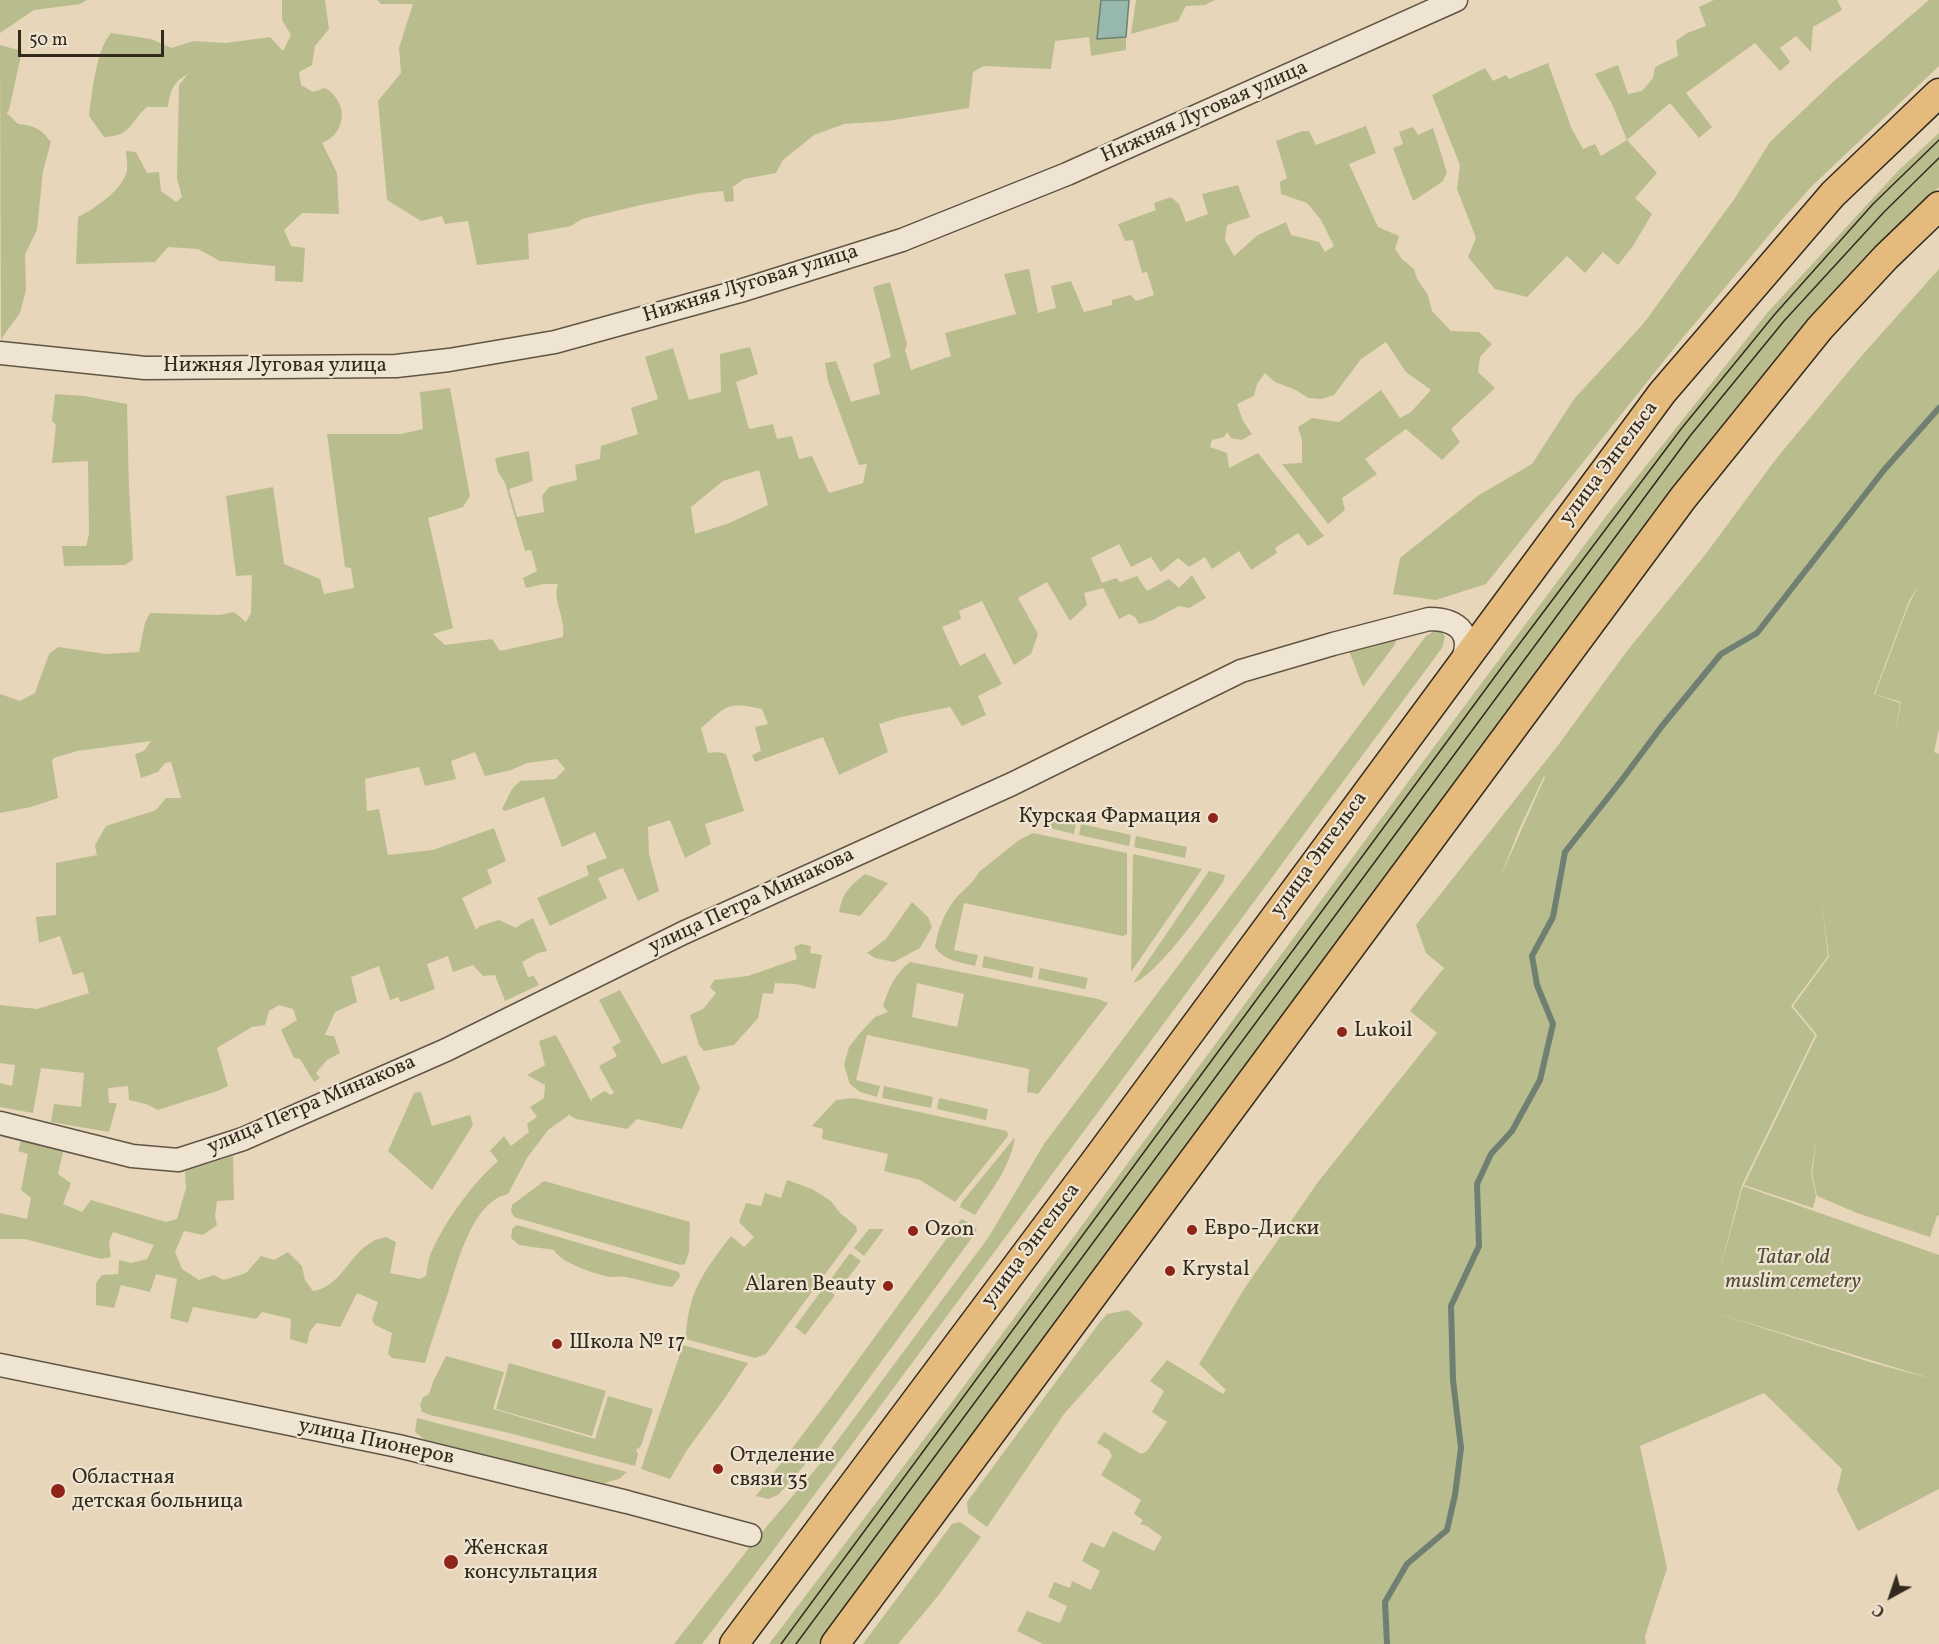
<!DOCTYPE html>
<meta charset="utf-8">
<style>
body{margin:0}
#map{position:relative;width:1939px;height:1644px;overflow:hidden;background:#e7d6ba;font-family:Vollkorn,serif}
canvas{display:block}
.north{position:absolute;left:1861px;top:1566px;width:60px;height:60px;-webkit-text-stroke:4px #efe4d2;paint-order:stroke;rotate:220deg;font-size:16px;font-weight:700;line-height:24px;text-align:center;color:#332a1d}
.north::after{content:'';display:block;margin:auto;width:21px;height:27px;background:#332a1d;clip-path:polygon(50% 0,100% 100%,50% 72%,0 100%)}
.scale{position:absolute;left:18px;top:30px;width:146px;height:27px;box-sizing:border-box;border:3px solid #332a1d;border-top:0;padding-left:8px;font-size:18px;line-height:21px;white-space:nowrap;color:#332a1d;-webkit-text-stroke:4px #efe4d2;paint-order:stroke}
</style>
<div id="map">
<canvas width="1939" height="1644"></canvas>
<div class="north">С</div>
<div class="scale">50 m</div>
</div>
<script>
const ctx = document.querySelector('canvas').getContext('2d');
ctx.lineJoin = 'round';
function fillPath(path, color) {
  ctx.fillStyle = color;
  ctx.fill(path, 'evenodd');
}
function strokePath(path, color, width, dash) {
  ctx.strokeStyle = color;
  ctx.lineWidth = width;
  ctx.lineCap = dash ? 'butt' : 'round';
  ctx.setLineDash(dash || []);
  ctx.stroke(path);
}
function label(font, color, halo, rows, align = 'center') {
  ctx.font = font + ' Vollkorn,serif';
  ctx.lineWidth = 4.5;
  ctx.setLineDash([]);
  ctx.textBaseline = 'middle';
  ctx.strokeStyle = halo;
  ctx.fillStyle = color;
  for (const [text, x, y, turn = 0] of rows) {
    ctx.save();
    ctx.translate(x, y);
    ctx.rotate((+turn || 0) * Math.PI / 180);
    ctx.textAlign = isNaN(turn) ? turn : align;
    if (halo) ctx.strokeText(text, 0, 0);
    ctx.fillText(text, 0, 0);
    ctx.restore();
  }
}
const green = new Path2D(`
 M 0,0 L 87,0 L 80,4 L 34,10 L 0,33 Z
 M 282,0 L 325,0 L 329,29 L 315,46 L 312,65 L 299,72 L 301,85 L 313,92 L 325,88 C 349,102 347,133 322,143 L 337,173 L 339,214 L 302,213 L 284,230 L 291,246 L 305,248 L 303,282 L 275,281 L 275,266 L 220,261 L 198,249 L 168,247 L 155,262 L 76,264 L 78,217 C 93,210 124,189 127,170 C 128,164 126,157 126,151 L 136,152 L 147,173 L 159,172 L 161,191 L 176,202 L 182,197 L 177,178 L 179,85 L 188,74 C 173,82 170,91 168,107 L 147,107 C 129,123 132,136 104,137 L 89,116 C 92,93 96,50 111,33 L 151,39 L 172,48 L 193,41 L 226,43 L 270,37 L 283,51 L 291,35 L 282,20 Z
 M 377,0 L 1101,0 L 1097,39 L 1126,37 L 1126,50 L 1091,56 L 1089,37 L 1055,41 L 1051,69 L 984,66 L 973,72 L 969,108 L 887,121 L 844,124 L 814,135 L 783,160 L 776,173 L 744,179 L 733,187 L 734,201 L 725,202 L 723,191 L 701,193 L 641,205 L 582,219 L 571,226 L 528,234 L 529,259 L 477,265 L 468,221 L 445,224 L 442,216 L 421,221 L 387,200 L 378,101 L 401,73 L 399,48 L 413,4 L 381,4 Z
 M 1136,0 L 1215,0 L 1205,5 L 1186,6 L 1178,21 L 1131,34 Z
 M 1714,0 L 1837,0 L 1842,10 L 1813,27 L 1811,52 L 1796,36 L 1780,48 L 1790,62 L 1780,71 L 1755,43 L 1686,93 L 1712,127 L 1699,138 L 1670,103 L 1627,140 L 1657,173 L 1635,198 L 1652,214 L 1633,246 L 1618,265 L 1603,252 L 1585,273 L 1567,256 L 1527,297 L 1495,289 L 1468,257 L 1476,238 L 1457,189 L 1460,165 L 1432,95 L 1485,68 L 1493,81 L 1506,75 L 1509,79 L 1548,63 L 1571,127 L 1583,149 L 1595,144 L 1601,156 L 1627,140 L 1612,104 L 1595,74 L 1618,65 L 1628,94 L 1642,91 L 1653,78 L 1655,67 L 1678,56 L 1676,41 L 1687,33 L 1706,26 L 1699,7 Z
 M 1929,0 L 1939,0 L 1939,66 L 1812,186 L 1780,222 L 1675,347 L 1486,584 L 1436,600 L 1393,594 L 1400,558 L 1479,495 L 1532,464 L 1574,399 L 1644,323 L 1735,198 L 1770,142 L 1834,81 Z
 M 0,45 L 22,51 L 9,110 L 7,113 L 18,124 C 34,125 41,129 51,142 L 43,171 L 37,230 L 25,254 L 26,290 L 20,313 L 1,339 Z
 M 1366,126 L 1376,153 L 1349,164 L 1378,227 L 1399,236 L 1395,249 L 1402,259 L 1414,269 L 1417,279 L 1428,295 L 1432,311 L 1451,331 L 1479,332 L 1492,344 L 1480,357 L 1478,372 L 1495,388 L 1451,429 L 1460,442 L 1442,460 L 1406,429 L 1365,459 L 1377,474 L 1342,498 L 1345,510 L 1328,524 L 1282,464 L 1302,463 L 1302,440 L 1298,427 L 1312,418 L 1339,422 L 1381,390 L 1400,418 L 1411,412 L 1431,390 L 1406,372 L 1386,342 L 1361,359 L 1334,395 L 1322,399 L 1308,398 L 1296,390 L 1275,382 L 1265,373 L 1257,384 L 1254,396 L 1237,404 L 1243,421 L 1252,434 L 1242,440 L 1231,438 L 1227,432 L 1224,437 L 1212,440 L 1210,447 L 1227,453 L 1229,468 L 1258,453 L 1324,536 L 1308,546 L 1298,533 L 1275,548 L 1277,553 L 1251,570 L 1239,551 L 1212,569 L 1205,557 L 1189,567 L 1178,558 L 1161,572 L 1151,557 L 1131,567 L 1119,544 L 1091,558 L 1102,583 L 1116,578 L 1120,582 L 1137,576 L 1147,591 L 1169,579 L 1179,588 L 1192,575 L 1206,598 L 1189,608 L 1179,606 L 1153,620 L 1139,624 L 1135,617 L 1129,614 L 1119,619 L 1103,588 L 1084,593 L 1087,605 L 1070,621 L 1047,582 L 1018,598 L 1038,634 L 1031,654 L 1014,665 L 982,601 L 959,611 L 961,619 L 942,627 L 960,666 L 985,653 L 1002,684 L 978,696 L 986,715 L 962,726 L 950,707 L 901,717 L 879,724 L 888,752 L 839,775 L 823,737 L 755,762 L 752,755 L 761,751 L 755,727 L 768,724 L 762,709 C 726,701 727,706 701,728 L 708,753 L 718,752 L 726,754 L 744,811 L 705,824 L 711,844 L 685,858 L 670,820 L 648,827 L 649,854 L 659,891 L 638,901 L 623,868 L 598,878 L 607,898 L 550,926 L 537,898 L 589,875 L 586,866 L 607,858 L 595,832 L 562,847 L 544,797 L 505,811 L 502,809 L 512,789 L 520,781 L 555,779 L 565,769 L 557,759 L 527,763 L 511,770 L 485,776 L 475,752 L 451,761 L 456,779 L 425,786 L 419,767 L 365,779 L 367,811 L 379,809 L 388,855 L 433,850 L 494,828 L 506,861 L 487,870 L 492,883 L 462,898 L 476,930 L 480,926 L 499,920 L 516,928 L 521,924 L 533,918 L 547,951 L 538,953 L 522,962 L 528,977 L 534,976 L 539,985 L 505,1001 L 495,975 L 483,976 L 473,965 L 453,972 L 448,956 L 427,964 L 435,989 L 401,1002 L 398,997 L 390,1000 L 379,966 L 351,977 L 357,1002 L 335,1012 L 325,1035 L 334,1036 L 340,1053 L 327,1060 L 316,1073 L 320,1078 L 314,1082 L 300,1059 L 294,1058 L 281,1030 L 297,1020 L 293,1009 L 279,1005 L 269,1011 L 265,1025 L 252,1027 L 217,1048 L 228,1086 L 220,1090 L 158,1110 L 146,1104 L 129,1100 L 128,1086 L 108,1088 L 109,1103 L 117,1103 L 109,1132 L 51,1122 L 54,1104 L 81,1107 L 84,1073 L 41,1068 L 33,1113 L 0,1107 L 0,1083 L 12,1086 L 15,1065 L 0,1063 L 0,1005 L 37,1009 L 89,993 L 83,972 L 73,975 L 60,936 L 39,943 L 36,917 L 56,915 L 56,863 L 97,855 L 95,845 L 106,826 L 156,810 L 166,798 L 181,798 L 171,762 L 165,763 L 158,772 L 141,778 L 135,754 L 144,751 L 151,741 L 77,751 L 54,758 L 52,761 L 58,798 L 31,807 L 0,813 L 0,694 L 20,701 L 35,693 L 49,654 L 58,647 L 106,654 L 139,652 L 145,623 L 150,613 L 220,615 L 234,612 L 246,622 L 251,613 L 252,575 L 236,576 L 226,496 L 273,487 L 284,564 L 320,579 L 324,594 L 354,588 L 351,568 L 345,567 L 327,434 L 401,434 L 423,429 L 420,392 L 450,388 L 470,496 L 463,507 L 428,518 L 453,628 L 433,634 L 445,645 L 492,639 L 500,651 L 563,637 C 566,618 552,601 558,584 L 543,584 L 526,588 L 523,578 L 537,571 L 531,550 L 525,551 L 505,483 L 498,472 L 495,458 L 529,451 L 533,481 L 509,489 L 517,517 L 544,512 L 542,496 L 549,487 L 577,480 L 575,465 L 600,459 L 601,446 L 638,434 L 631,408 L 658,399 L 645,357 L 673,348 L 689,400 L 721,392 L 720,354 L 750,347 L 758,374 L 736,382 L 749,429 L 773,424 L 777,439 L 792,436 L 799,459 L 812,456 L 829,493 L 863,483 L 867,464 L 859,465 L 828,381 L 825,363 L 836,361 L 851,402 L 880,394 L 873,364 L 891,357 L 873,287 L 890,282 L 907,344 L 905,350 L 911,370 L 951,356 L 945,333 L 1016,314 L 1004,274 L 1029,269 L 1038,313 L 1056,308 L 1051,286 L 1071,281 L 1084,312 L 1112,305 L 1112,300 L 1131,295 L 1136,301 L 1154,295 L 1147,272 L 1142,273 L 1133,240 L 1125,241 L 1118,224 L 1156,210 L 1154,203 L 1171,197 L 1179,204 L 1186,222 L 1208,214 L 1202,194 L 1238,185 L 1250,217 L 1227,225 L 1225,240 L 1234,256 L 1258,235 L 1286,222 L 1291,235 L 1319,242 L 1325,252 L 1334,246 L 1321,220 L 1307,203 L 1281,194 L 1280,182 L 1287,178 L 1276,141 L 1302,131 L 1309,131 L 1316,145 ZM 759,470 L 768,505 L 727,524 L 695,534 L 691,507 L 723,481 Z
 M 1413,127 L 1418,135 L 1433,128 L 1447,173 L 1442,182 L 1413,201 L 1393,148 L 1403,144 L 1399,132 Z
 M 1939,133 L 1939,187 L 1797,334 L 1705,447 L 818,1644 L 769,1644 L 950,1405 L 1425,759 L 1607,515 L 1768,312 L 1899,170 Z
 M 1939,269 L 1939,729 L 1934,752 L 1939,754 L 1939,1215 L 1937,1216 L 1930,1237 L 1857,1213 L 1817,1196 L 1812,1174 L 1817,1134 L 1811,1173 L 1816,1196 L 1813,1208 L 1744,1185 L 1817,1035 L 1793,1006 L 1829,957 L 1821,899 L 1828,956 L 1791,1006 L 1815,1035 L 1742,1185 L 1717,1280 L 1743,1186 L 1939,1255 L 1939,1489 L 1858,1531 L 1837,1490 L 1842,1469 L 1764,1393 L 1640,1446 L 1667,1568 L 1645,1636 L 1646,1644 L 1043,1644 L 1017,1631 L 1027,1611 L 1060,1623 L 1067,1606 L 1048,1597 L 1054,1582 L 1070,1588 L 1072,1581 L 1091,1590 L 1100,1571 L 1082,1561 L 1091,1542 L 1104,1548 L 1113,1531 L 1154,1551 L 1162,1537 L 1147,1526 L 1140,1524 L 1143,1520 L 1134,1514 L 1141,1500 L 1101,1475 L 1112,1456 L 1109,1450 L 1097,1443 L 1104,1432 L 1141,1454 L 1147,1451 L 1167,1422 L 1152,1412 L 1164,1391 L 1150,1381 L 1167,1360 L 1223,1394 L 1226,1390 L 1199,1364 L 1244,1289 L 1318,1182 L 1437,1033 L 1410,1011 L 1444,968 L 1426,953 L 1416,925 L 1559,744 L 1627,651 L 1705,555 L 1776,459 L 1858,360 ZM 1920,583 L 1909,604 L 1875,694 L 1901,702 L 1895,735 L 1900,703 L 1874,694 L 1909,601 ZM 1544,776 L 1545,777 L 1500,878 L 1518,832 ZM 1709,1311 L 1933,1379 L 1873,1363 Z
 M 55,394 L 84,396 L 127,404 L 129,488 L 133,560 L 125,565 L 64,566 L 62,546 L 86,546 L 89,534 L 88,461 L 52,463 L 56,425 L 52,421 Z
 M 1436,630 L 1442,632 L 1445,637 L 1442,648 L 772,1552 L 702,1644 L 674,1644 L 756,1539 L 820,1464 L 988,1238 L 1044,1144 L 1426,636 Z
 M 1395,639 L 1396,642 L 1393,647 L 1363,687 L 1348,648 Z
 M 1051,818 L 1076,823 L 1074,834 L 1053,829 L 1050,823 Z
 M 1081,824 L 1131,835 L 1129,846 L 1079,835 Z
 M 1033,833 L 1127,853 L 1127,934 L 1123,936 L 964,903 L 954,950 L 978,955 L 975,966 C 960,962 944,961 935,947 C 938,929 944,913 956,898 C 964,889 973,883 979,872 L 1019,840 Z
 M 1136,836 L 1187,847 L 1185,858 L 1134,847 Z
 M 1133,854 L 1202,869 L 1131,972 Z
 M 1209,871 L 1225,875 L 1223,882 C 1207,904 1156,977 1133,983 Z
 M 865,874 L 888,883 L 860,916 L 839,912 C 843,892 849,887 865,874 Z
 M 912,902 L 928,917 L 932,927 L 920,948 L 894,962 L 875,958 L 867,953 L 886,939 Z
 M 801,944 L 811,946 L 810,953 L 822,955 L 815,989 L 796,984 L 775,983 L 773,994 L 763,993 L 758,1018 L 734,1045 L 704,1051 L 699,1045 L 690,1015 L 703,1009 L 716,993 L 710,987 L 714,980 L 748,976 L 797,959 L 794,947 Z
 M 984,956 L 1034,967 L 1032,978 L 982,967 Z
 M 910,962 L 1098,999 L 1108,1003 L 1038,1094 L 1027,1092 L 1029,1069 L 867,1035 L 856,1080 L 880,1086 L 877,1097 L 860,1092 L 850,1084 L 844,1065 L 849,1047 L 860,1033 L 875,1017 L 888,1012 L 883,1006 C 889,987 895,974 910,962 ZM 917,983 L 964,994 L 957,1027 L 912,1017 Z
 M 1040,968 L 1088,978 L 1085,989 L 1038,979 Z
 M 620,990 L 662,1064 L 686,1055 L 700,1088 L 682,1129 L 637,1119 L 627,1129 L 576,1119 L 569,1115 L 548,1130 L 527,1158 L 508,1194 C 472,1202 458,1262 448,1293 C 440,1316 432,1339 425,1363 L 392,1358 L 388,1354 L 392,1333 L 375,1325 L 372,1320 L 378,1302 L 357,1293 L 340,1327 L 317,1323 L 310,1331 L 307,1344 L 290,1339 L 291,1319 L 262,1312 L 256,1319 L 193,1307 L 188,1323 L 170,1318 L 177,1279 L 156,1274 L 150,1292 L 121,1285 L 114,1308 L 96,1305 L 96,1283 L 102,1275 L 118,1274 L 119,1260 L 131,1263 L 147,1259 L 154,1245 L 113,1232 L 109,1242 L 111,1257 L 101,1259 L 25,1239 L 0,1239 L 0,1213 L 27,1219 L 31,1198 L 21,1190 L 28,1154 L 18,1151 L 22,1137 L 64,1148 L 58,1174 L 71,1183 L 63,1204 L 82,1212 L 91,1200 L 166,1222 L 177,1219 L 186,1188 L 185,1171 L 233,1156 L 234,1200 L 217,1201 L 215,1216 L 217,1225 L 203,1235 L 184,1231 L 175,1252 L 182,1269 L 199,1280 L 214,1275 L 224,1280 L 246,1273 L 261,1256 L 274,1260 L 288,1252 L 302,1266 L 305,1280 L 313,1291 C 341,1287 349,1254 372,1242 C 376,1239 382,1238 386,1237 L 396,1242 L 390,1273 L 420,1279 L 426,1276 C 427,1269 428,1260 431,1253 C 445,1221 472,1184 498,1161 L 490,1151 L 504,1136 L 511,1146 L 529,1132 L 527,1124 L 537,1117 L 530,1107 L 544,1098 L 545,1085 L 527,1075 L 545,1065 L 539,1041 L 556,1035 L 591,1101 L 593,1098 L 605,1091 L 610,1095 L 614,1093 L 599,1066 L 617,1056 L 612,1047 L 621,1042 L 599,1000 Z
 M 884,1086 L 933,1097 L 931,1108 L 882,1098 Z
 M 421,1092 L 432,1126 L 470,1115 L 473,1125 L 432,1190 L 388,1151 L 414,1093 Z
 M 854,1098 L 1007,1131 L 1008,1136 L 955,1202 L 920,1180 L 884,1171 L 888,1154 L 822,1139 L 823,1129 L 812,1126 L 836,1100 Z
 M 939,1098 L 988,1109 L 986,1120 L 937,1109 Z
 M 1015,1137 C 1011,1166 991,1191 975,1215 L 960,1207 L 962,1202 Z
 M 787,1180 L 812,1189 L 831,1201 L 840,1213 L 856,1226 L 857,1231 L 766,1354 L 755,1358 L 686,1339 C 687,1293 704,1271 731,1236 L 744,1247 L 754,1237 L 739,1222 L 746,1203 L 761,1206 L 765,1193 L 781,1198 Z
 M 544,1181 L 690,1222 L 689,1252 L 685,1264 L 680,1265 L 514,1217 L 511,1211 L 512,1205 Z
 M 962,1219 L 977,1229 L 971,1239 L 810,1459 L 778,1495 L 768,1499 L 756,1496 L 831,1397 L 958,1223 Z
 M 517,1225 L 679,1272 L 680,1277 L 672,1287 C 656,1285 642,1280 626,1277 C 621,1276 617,1277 612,1277 C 599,1276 559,1262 554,1250 L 519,1245 L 511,1238 L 512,1229 Z
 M 869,1229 L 884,1229 L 864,1256 L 854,1248 Z
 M 850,1253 L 861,1261 L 838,1291 L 828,1283 Z
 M 824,1287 L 835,1295 L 805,1335 L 795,1327 Z
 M 1128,1310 L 1143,1323 L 1140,1328 L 1064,1414 L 987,1527 L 968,1513 L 967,1502 L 1100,1322 L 1107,1314 Z
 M 683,1345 L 748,1363 L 725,1398 L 687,1450 L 670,1479 L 641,1469 Z
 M 446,1356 L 504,1372 L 493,1409 L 595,1439 L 608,1396 L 653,1409 L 641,1446 L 636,1450 L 638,1454 L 635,1466 L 509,1433 L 430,1415 L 422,1412 L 420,1405 L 423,1397 L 429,1394 L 433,1382 Z
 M 509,1363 L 606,1391 L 592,1436 L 496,1409 Z
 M 417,1418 L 627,1472 L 619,1479 L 604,1483 L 425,1440 L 415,1432 Z
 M 960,1522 L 981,1537 L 938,1596 L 898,1644 L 863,1644 L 952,1524 Z`);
const water = new Path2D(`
 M 1101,0 L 1129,0 L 1126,37 L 1097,39 Z`);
const stream = new Path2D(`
 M 1387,1644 L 1385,1602 L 1407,1564 L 1447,1530 L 1455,1495 L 1461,1448 L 1453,1380 L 1451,1306 L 1479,1246 L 1477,1184 L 1491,1154 L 1512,1131 L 1540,1080 L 1553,1024 L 1537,985 L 1532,956 L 1553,917 L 1565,852 L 1621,781 L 1662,726 L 1721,654 L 1757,633 L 1884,470 L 1939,408`);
const minor = new Path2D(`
 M 0,353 L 145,368 L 396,366 L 449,360 L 555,342 L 740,291 L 902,240 L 1067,174 L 1456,0
 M 0,1123 L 132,1156 L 178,1160 L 243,1139 L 446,1050 L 683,933 L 1012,784 L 1241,671 L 1333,644 L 1429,619 C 1460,619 1475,636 1460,665
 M 0,1365 L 398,1446 L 627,1502 L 750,1535`);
const major = new Path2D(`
 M 734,1644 L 1096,1160 L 1662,393 L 1833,194 L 1939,93
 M 835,1644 L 1683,498 L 1820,328 L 1886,257 L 1939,206`);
const tram = new Path2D(`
 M 781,1644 L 1502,667 L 1681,429 L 1775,314 L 1873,204 L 1939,140
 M 796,1644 L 1690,436 L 1784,321 L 1884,212 L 1939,158`);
const markers = [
 [1213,818,6,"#8f2418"],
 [1342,1032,6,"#8f2418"],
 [1192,1230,6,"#8f2418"],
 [913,1231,6,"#8f2418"],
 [1170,1271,6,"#8f2418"],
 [888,1286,6,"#8f2418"],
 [557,1344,6,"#8f2418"],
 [718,1469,6,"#8f2418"],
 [58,1491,8,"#8f2418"],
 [451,1562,8,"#8f2418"]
];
const streetNames = [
 ["Нижняя Луговая улица",1205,113,-24],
 ["Нижняя Луговая улица",751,285,-17],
 ["Нижняя Луговая улица",275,367],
 ["улица Энгельса",1610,464,-53],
 ["улица Энгельса",1320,855,-54],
 ["улица Петра Минакова",752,902,-25],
 ["улица Петра Минакова",312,1106,-23],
 ["улица Энгельса",1032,1246,-53],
 ["улица Пионеров",376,1443,12]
];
const poiNames = [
 ["Курская Фармация",1201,818,"right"],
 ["Lukoil",1354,1032],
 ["Евро-Диски",1204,1230],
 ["Ozon",925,1231],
 ["Krystal",1182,1271],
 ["Alaren Beauty",876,1286,"right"],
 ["Школа № 17",569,1344],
 ["Отделение",730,1457],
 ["связи 35",730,1481],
 ["Областная",72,1479],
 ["детская больница",72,1503],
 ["Женская",464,1550],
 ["консультация",464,1574]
];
const parkNames = [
 ["Tatar old",1793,1259],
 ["muslim cemetery",1793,1283]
];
fillPath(green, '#b9bd8d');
fillPath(water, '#97b9ad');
strokePath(water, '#6f8073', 1.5);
strokePath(stream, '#6f8073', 6);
strokePath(minor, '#605544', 25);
strokePath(major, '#332a1d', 31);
strokePath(minor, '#efe4d2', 22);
strokePath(major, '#e4bb7d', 28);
strokePath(tram, '#332a1d', 1.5);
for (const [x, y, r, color] of markers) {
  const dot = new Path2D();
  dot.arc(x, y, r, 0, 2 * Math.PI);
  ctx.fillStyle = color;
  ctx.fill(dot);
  strokePath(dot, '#efe4d2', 2);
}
label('21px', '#332a1d', '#efe4d2', streetNames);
label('21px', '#332a1d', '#efe4d2', poiNames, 'left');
label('italic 21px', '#544f39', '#efe4d2', parkNames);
</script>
